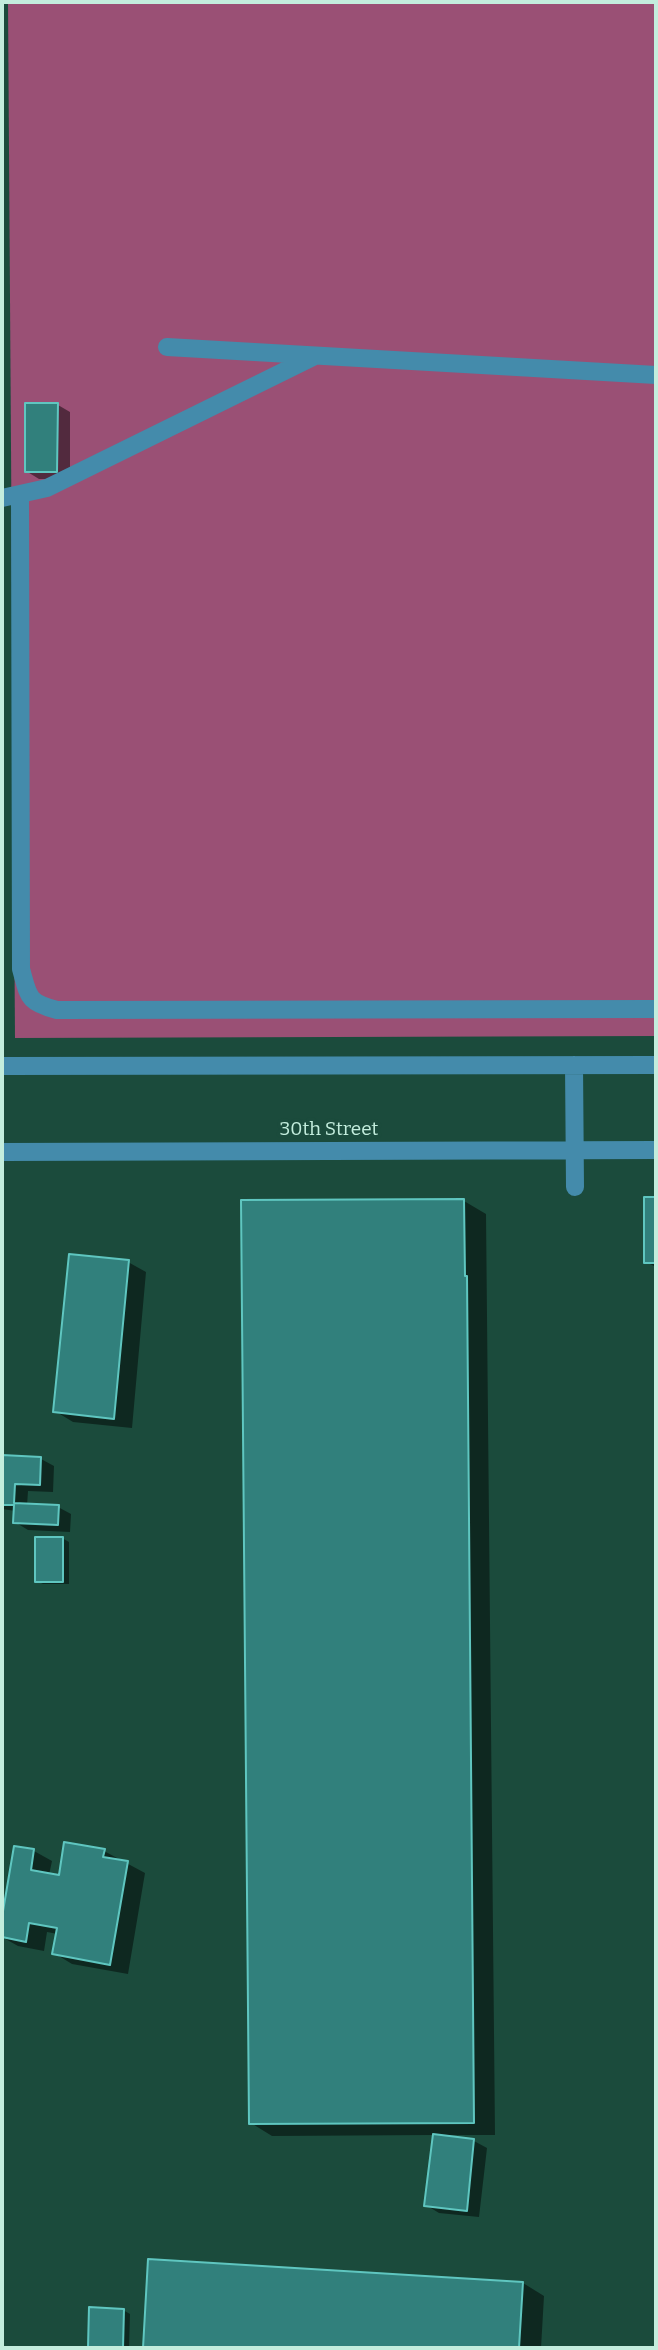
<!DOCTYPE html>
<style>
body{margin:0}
#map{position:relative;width:658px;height:2350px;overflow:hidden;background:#1b4b3c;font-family:Bitter,serif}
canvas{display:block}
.frame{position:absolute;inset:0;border:4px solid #c3eddd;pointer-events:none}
</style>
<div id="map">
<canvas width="658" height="2350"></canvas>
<div class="frame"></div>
</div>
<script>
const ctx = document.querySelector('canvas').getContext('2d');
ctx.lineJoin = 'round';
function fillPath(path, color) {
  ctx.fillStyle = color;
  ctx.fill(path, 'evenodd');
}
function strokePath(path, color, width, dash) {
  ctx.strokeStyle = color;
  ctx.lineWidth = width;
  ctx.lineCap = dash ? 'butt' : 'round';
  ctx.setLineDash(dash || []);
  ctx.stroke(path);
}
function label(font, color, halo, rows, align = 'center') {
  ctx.font = font + ' Bitter,serif';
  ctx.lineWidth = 7;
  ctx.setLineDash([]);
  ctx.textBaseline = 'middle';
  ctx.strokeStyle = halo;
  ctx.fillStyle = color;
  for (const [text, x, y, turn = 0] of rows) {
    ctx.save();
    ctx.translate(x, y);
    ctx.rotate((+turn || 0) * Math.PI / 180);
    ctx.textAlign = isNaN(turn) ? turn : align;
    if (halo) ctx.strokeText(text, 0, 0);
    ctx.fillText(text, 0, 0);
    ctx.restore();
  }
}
const green = new Path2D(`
 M 8,2 L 656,2 L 656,1036 L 15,1038 Z`);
const shadow = new Path2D(`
 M 58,405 L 70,412 L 70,479 L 39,479 L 26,471 Z
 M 646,1199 L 656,1199 L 656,1267 L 646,1262 Z
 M 464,1201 L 486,1214 L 495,2135 L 446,2135 L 446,2137 L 474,2141 L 487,2148 L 479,2217 L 439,2213 L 426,2205 L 434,2135 L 272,2136 L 251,2123 Z
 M 128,1262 L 146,1272 L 132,1428 L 73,1422 L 55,1411 Z
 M 2,1457 L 41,1459 L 54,1466 L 53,1492 L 28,1491 L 27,1506 L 58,1507 L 71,1514 L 70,1532 L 28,1530 L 15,1522 L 16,1511 L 2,1509 Z
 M 62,1538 L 69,1542 L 69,1584 L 43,1584 L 37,1581 Z
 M 15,1848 L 34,1851 L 52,1861 L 49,1875 L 60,1877 L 104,1851 L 145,1873 L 128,1974 L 72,1964 L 54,1953 L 58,1934 L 47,1932 L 44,1951 L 18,1946 L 2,1937 Z
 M 150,2261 L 523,2283 L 544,2296 L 541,2348 L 145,2348 Z
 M 123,2310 L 130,2314 L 129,2348 L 93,2348 L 90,2346 Z`);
const building = new Path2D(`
 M 25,403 L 58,403 L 57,472 L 25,472 Z
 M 644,1197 L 656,1197 L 656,1263 L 644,1263 Z
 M 464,1199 L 465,1276 L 467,1276 L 474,2123 L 249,2124 L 241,1200 Z
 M 69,1254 L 129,1260 L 114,1419 L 53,1412 Z
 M 2,1455 L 41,1457 L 40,1485 L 15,1484 L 14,1503 L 59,1505 L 58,1525 L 13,1523 L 14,1505 L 2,1505 Z
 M 35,1537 L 63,1537 L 63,1582 L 35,1582 Z
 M 64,1842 L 105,1849 L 103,1857 L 128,1861 L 110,1965 L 52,1954 L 57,1928 L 29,1923 L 26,1942 L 2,1937 L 2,1917 L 14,1846 L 34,1849 L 31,1870 L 59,1875 Z
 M 433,2134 L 474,2139 L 467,2211 L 424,2206 Z
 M 148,2259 L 523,2282 L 519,2348 L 143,2348 Z
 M 89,2307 L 124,2309 L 123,2348 L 88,2347 Z`);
const minor = new Path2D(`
 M 167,347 L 656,375
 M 20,494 L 21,969 C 29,997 27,1002 57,1010 L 656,1009
 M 2,498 L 47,488 L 313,357
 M 574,1065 L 575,1187
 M 2,1066 L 656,1065
 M 2,1152 L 656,1150`);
const streetNames = [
 ["30th Street",329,1130]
];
fillPath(green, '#9a5075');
fillPath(shadow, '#0007');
fillPath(building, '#31807c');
strokePath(building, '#5fc6c0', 2);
strokePath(minor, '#448bab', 18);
label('19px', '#c3eddd', '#1b4b3c', streetNames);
</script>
